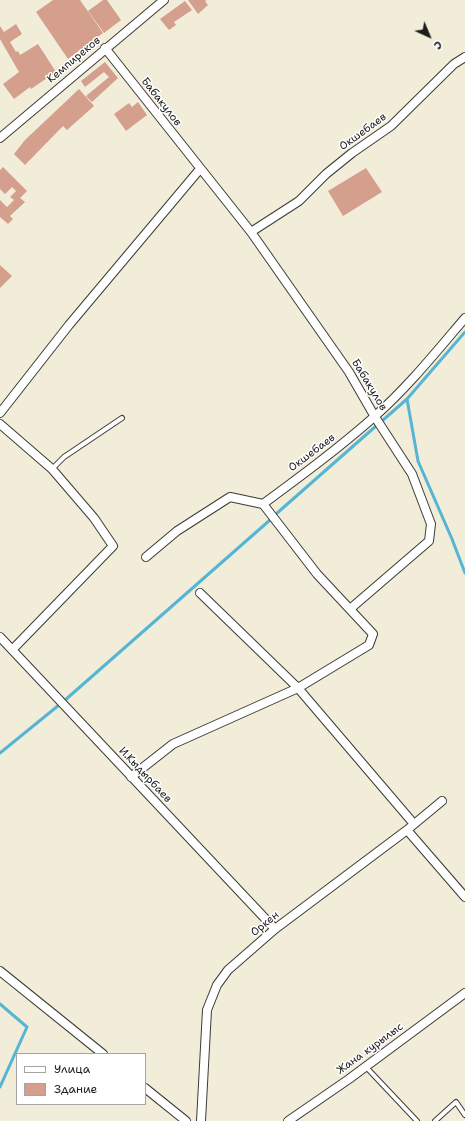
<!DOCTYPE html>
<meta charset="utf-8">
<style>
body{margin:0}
#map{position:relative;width:465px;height:1121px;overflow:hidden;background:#f2edd8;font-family:"Shantell Sans",sans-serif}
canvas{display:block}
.legend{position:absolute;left:16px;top:1053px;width:130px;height:52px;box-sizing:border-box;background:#fff;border:1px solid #a4a4a4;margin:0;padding:5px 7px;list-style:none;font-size:12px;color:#1c1c1c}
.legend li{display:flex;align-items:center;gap:8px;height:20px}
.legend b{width:20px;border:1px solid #a4a4a4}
.north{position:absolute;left:409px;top:16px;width:40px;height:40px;-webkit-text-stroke:3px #fff;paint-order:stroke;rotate:136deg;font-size:11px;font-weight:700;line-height:16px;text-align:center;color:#1c1c1c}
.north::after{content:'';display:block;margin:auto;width:14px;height:18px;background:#1c1c1c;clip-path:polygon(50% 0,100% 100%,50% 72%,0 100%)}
</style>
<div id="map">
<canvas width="465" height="1121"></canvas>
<ul class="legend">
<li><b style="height:5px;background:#fff"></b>Улица</li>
<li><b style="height:11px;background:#d59f8d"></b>Здание</li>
</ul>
<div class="north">С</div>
</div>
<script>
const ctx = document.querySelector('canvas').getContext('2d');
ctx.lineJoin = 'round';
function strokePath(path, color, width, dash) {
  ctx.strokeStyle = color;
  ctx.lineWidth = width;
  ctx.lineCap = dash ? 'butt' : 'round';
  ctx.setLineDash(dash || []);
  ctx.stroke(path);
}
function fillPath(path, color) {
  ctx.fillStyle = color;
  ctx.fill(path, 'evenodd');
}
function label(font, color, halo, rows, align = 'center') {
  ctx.font = font + ' "Shantell Sans",sans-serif';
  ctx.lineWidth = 3;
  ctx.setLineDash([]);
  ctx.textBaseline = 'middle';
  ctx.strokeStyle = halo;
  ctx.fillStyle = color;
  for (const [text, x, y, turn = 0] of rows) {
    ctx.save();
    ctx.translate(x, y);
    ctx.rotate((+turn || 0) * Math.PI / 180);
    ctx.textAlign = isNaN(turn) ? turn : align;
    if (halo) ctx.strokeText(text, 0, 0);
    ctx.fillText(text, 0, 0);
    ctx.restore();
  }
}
const stream = new Path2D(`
 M 407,399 L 418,461 L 452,539 L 465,573
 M 382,421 L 407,399 L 465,332
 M 276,514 L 376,426
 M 64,701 L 270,520
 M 0,753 L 59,705
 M 0,1004 L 27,1027 L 0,1087`);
const building = new Path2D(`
 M 53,0 L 80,0 L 103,33 L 88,44 L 90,48 L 84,53 L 81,49 L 68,59 L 36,12 Z
 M 103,0 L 107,0 L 121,20 L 104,33 L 88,11 Z
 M 188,0 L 207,0 L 205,1 L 208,5 L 198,14 Z
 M 185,1 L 192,10 L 174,22 L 176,25 L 169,30 L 160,19 Z
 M 16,24 L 22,34 L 10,42 L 16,52 L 18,51 L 20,55 L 38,44 L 56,72 L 31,89 L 30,87 L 14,99 L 3,84 L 19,72 L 0,39 L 0,26 L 4,32 Z
 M 105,62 L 118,78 L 92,102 L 86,96 L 109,77 L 104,72 L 85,87 L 81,81 Z
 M 79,89 L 94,106 L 67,130 L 63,126 L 25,165 L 14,154 L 25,140 Z
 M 138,102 L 147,115 L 126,131 L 114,114 L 129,103 L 132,107 Z
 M 3,167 L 27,191 L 20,198 L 25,202 L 10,216 L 13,219 L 8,224 L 0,217 L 0,200 L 7,207 L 14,200 L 10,197 L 16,191 L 12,187 L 5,194 L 0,189 L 0,170 Z
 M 366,168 L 382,192 L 343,216 L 328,191 Z
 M 0,265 L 12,276 L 0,288 Z`);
const service = new Path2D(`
 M 52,469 L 64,457 L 122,418
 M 366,1067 L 417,1121
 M 435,1121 L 456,1102 L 465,1115`);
const minor = new Path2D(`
 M 105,48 L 251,232 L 349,372 L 375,417 L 412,474 L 431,524 L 429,541 L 350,609
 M 0,138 L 164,0
 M 251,232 L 299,201 L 326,174 L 352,153 L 391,126 L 454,64 L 465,57
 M 0,413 L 69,325 L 200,169
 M 0,424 L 52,469 L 94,518 L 113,546 L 12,650
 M 146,557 L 177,531 L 230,497 L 263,504 C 301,476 339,448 374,417 C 408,387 436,352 465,318
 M 200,593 L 298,688 L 414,824
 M 0,637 L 275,929
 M 131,777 L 173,744 L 298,688 L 369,645 L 373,634 L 317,574 L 263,504
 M 407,830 L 465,897
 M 0,971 L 103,1054
 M 145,1088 L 186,1121
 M 201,1121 L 207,1010 L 217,985 L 228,970 L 275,929 L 407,830 L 442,801
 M 288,1121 L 349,1079 L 465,993`);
const streetNames = [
 ["Кемпиреков",74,60,-40],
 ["Бабакулов",161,102,52],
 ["Окшебаев",363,132,-36],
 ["Бабакулов",369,385,59],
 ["Окшебаев",312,453,-37],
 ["И.Кыдырбаев",145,775,47],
 ["Оркен",265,924,-39],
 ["Жана курылыс",370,1049,-36]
];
strokePath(stream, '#56b5d5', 3);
fillPath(building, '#d59f8d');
strokePath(service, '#3c3b38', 6);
strokePath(minor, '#3c3b38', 10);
strokePath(service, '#fff', 4);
strokePath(minor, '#fff', 8);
label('11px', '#1c1c1c', '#fff', streetNames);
</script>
